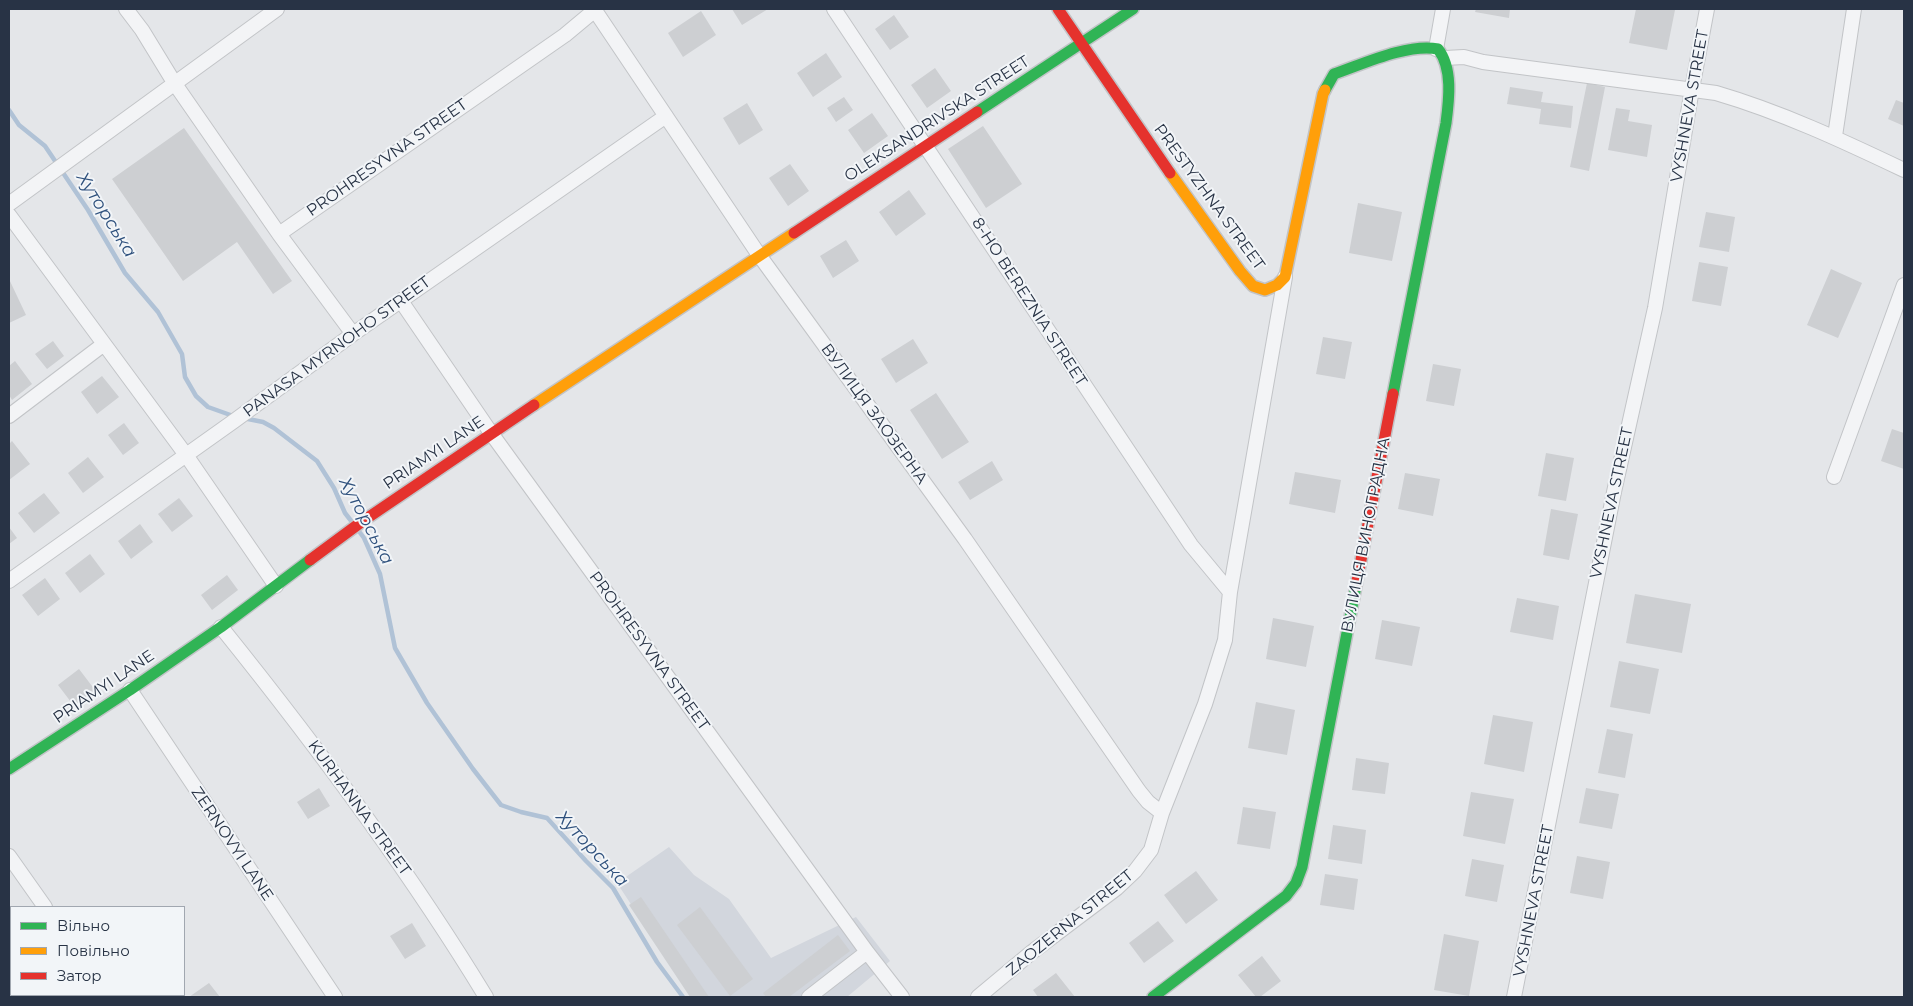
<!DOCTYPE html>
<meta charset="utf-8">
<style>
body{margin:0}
#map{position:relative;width:1913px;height:1006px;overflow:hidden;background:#e4e6e9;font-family:Montserrat,sans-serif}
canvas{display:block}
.frame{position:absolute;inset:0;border:10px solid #283345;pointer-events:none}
.legend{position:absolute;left:10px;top:906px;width:175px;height:90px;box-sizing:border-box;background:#f2f5f8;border:1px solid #a1a7b0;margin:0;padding:6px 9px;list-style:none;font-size:15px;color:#283345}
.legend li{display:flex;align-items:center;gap:10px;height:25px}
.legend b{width:25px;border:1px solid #a1a7b0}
</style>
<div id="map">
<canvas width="1913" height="1006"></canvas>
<div class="frame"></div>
<ul class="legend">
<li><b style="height:6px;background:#30b455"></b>Вільно</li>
<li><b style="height:6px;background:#ff9f0a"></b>Повільно</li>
<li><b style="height:6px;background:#e5322d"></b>Затор</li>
</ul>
</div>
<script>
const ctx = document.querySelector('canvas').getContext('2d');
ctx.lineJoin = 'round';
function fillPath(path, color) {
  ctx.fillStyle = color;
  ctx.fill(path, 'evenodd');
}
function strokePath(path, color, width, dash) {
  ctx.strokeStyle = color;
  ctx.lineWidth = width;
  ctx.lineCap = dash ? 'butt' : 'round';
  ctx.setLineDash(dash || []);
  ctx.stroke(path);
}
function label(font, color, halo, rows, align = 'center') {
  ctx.font = font + ' Montserrat,sans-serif';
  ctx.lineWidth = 4;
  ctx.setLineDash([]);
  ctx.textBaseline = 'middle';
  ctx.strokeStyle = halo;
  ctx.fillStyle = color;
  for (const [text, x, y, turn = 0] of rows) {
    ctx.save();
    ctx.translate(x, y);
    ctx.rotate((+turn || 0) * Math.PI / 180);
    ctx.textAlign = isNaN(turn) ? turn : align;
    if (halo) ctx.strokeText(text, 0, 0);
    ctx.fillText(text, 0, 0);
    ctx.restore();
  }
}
const built = new Path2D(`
 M 669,847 L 694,875 L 729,899 L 771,958 L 856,917 L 890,961 L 847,997 L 692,997 L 617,883 Z`);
const stream = new Path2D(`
 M 9,110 L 19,125 L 45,146 L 88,210 L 125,273 L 158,312 L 182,354 L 185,377 L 196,396 L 208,407 L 236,417
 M 243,418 L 263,422 L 274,428 L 317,461 L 334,488 L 345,513 L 352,522
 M 358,530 L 364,538 L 380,574 L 395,648 L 427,703 L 473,769 L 501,805 L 521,812 L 547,818 L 586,861 L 613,888 L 657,962 L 683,997`);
const building = new Path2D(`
 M 732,9 L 768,9 L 742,25 Z
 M 1476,9 L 1510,9 L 1509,18 L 1475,12 Z
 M 1636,9 L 1675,10 L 1667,50 L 1629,43 Z
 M 701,11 L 716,35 L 683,57 L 668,33 Z
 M 894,15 L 909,37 L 890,50 L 875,29 Z
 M 826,53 L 842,77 L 813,97 L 797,73 Z
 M 935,68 L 951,91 L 927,108 L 911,85 Z
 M 1587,83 L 1605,87 L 1589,171 L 1570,167 Z
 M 1510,87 L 1543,92 L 1541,102 L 1573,106 L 1571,128 L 1539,124 L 1541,109 L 1507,104 Z
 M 844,97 L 853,110 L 836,122 L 827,108 Z
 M 1896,100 L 1904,103 L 1904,126 L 1888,119 Z
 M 747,103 L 763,130 L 739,145 L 723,118 Z
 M 1616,108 L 1630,110 L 1628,121 L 1652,125 L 1647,157 L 1608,150 Z
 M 872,113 L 888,136 L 864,153 L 848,130 Z
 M 983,126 L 1022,184 L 986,208 L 948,149 Z
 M 184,128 L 292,281 L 273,294 L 237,242 L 183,281 L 112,179 Z
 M 790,164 L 809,191 L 788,206 L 769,178 Z
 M 909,190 L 926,214 L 896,236 L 879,212 Z
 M 1358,203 L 1402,212 L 1392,261 L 1349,253 Z
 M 1706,212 L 1735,217 L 1729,252 L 1699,247 Z
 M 846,240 L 859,261 L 833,278 L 820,256 Z
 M 1699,262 L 1728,267 L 1721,306 L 1692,301 Z
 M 1831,269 L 1862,283 L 1838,338 L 1807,325 Z
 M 9,279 L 26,315 L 9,323 Z
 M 1323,337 L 1352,342 L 1345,379 L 1316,374 Z
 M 913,339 L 928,363 L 896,383 L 881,359 Z
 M 53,341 L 64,356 L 47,369 L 35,354 Z
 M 15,361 L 32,384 L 12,400 L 9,395 L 9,366 Z
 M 1433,364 L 1461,369 L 1454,406 L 1426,401 Z
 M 102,376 L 119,397 L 97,414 L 81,392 Z
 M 936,393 L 969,442 L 942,459 L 910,410 Z
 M 124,423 L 139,443 L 123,455 L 108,435 Z
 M 1892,429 L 1904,433 L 1904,469 L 1881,461 Z
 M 12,441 L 30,464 L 9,480 L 9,444 Z
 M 1546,453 L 1574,458 L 1566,501 L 1538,496 Z
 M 88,457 L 104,477 L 83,493 L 68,473 Z
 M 992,461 L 1003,480 L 970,500 L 958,482 Z
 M 1295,472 L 1341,480 L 1335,513 L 1289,504 Z
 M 1405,473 L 1440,479 L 1433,516 L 1398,509 Z
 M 44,493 L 60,513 L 34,533 L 18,513 Z
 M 179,498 L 193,516 L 172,532 L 158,514 Z
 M 1551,509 L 1578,514 L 1569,560 L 1543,555 Z
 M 140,524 L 153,542 L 131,559 L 118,541 Z
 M 9,527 L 17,538 L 9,544 Z
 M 90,554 L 105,574 L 80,593 L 65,573 Z
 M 227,575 L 238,590 L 212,610 L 201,595 Z
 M 45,578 L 60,599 L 38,616 L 22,595 Z
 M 1635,594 L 1691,604 L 1682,653 L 1626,643 Z
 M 1517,598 L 1559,606 L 1553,640 L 1510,632 Z
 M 1273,618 L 1314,626 L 1306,667 L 1266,659 Z
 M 1382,620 L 1420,627 L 1412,666 L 1375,659 Z
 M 1619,661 L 1659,669 L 1650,714 L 1610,707 Z
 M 79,669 L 95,690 L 74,706 L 58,685 Z
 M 1256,702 L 1295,710 L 1287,755 L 1248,748 Z
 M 1493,715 L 1533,722 L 1524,772 L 1484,764 Z
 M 1607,729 L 1633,734 L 1625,778 L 1598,773 Z
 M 1356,758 L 1389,763 L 1385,794 L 1352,790 Z
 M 319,788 L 330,806 L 308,819 L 297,802 Z
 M 1586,788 L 1619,794 L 1612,829 L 1579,823 Z
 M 1471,792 L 1514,799 L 1505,844 L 1463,836 Z
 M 1243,807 L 1276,812 L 1270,849 L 1237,844 Z
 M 1333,825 L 1366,830 L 1362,864 L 1328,859 Z
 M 1577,856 L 1610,862 L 1603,899 L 1570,893 Z
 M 1472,859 L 1504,865 L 1497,902 L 1465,896 Z
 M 1196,871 L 1218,900 L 1186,924 L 1164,895 Z
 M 1325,874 L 1358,879 L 1354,910 L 1320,905 Z
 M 641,897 L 709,997 L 690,997 L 629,905 Z
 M 700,907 L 753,979 L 730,996 L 677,925 Z
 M 1158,921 L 1174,941 L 1144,963 L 1129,943 Z
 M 412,923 L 426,946 L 405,959 L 390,936 Z
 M 1444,934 L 1479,941 L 1469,996 L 1434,990 Z
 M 838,935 L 850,951 L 789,997 L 766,997 L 763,993 Z
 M 1262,956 L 1281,981 L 1260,997 L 1256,997 L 1238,975 Z
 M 1056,973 L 1075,997 L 1038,997 L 1033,990 Z
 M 209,983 L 220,997 L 189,997 Z`);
const street = new Path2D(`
 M 126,9 L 142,30 L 175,84 L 279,234
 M 594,9 L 759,255 L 965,539 L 1139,791 L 1148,802 L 1162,813
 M 834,9 L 1191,545 L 1230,592
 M 1436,49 L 1443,9
 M 1445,58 L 1464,57 L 1483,62 L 1716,93 C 1781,112 1843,141 1904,170
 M 1835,136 L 1854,9
 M 9,204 L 277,9
 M 9,215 L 186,455 L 276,586
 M 401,301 L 491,433 L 867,952 L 902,997
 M 353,334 L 279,234 L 565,35 L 595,10
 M 9,416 L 104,344
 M 1834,477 L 1904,285
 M 9,581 L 234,421 L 353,334 L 666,116
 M 221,627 C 316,745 407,867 486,997
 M 130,690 L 335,997
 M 9,856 L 45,907
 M 106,995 L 107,997
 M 809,997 L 867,952
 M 978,997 L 1032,952 L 1117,888 L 1135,871 L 1151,850 L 1162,813 L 1205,704 L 1225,640 L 1230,592 L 1285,277
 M 1514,997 L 1614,492 L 1655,308 L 1692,89 L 1707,9`);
const fast = new Path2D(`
 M 1325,90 L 1334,74 C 1363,64 1408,43 1438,49 C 1453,68 1449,100 1446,123 L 1393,394
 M 977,112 L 1133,9
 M 9,769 L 130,690 L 221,627 L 310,560
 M 1153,997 L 1286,896 L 1296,883 L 1302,867 L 1356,586`);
const slow = new Path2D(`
 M 1170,173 L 1240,271 L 1253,286 L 1265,290 L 1277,285 L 1285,277 L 1323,94 L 1325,90
 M 534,405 L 794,233`);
const jam = new Path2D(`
 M 1058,9 L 1170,173
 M 794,233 L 977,112
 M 310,560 L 360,523 L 534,405
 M 1356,586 L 1393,394`);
const streetNames = [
 ["VYSHNEVA STREET",1690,106,-80],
 ["OLEKSANDRIVSKA STREET",937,119,-33],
 ["PROHRESYVNA STREET",387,158,-35],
 ["PRESTYZHNA STREET",1209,197,54],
 ["8-HO BEREZNIA STREET",1029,302,57],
 ["PANASA MYRNOHO STREET",337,347,-36],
 ["ВУЛИЦЯ ЗАОЗЕРНА",874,414,54],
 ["PRIAMYI LANE",434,453,-34],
 ["VYSHNEVA STREET",1612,503,-78],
 ["ВУЛИЦЯ ВИНОГРАДНА",1366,535,-79],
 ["PROHRESYVNA STREET",649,651,54],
 ["PRIAMYI LANE",104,687,-34],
 ["KURHANNA STREET",359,808,54],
 ["ZERNOVYI LANE",232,844,56],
 ["VYSHNEVA STREET",1534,901,-79],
 ["ZAOZERNA STREET",1070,923,-39]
];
const waterNames = [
 ["Хуторська",106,215,58],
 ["Хуторська",366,521,62],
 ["Хуторська",592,849,47]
];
fillPath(built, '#d2d6dd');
strokePath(stream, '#b0c2d6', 4.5);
fillPath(building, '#cdcfd2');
strokePath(street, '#c2c4c7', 16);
strokePath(fast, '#c2c4c7', 14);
strokePath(slow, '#c2c4c7', 14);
strokePath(jam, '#c2c4c7', 14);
strokePath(street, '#f3f4f6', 14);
strokePath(fast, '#30b455', 11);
strokePath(slow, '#ff9f0a', 11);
strokePath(jam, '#e5322d', 11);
label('16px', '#283345', '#f2f5f8', streetNames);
label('italic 18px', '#2f517d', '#f2f5f8', waterNames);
</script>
